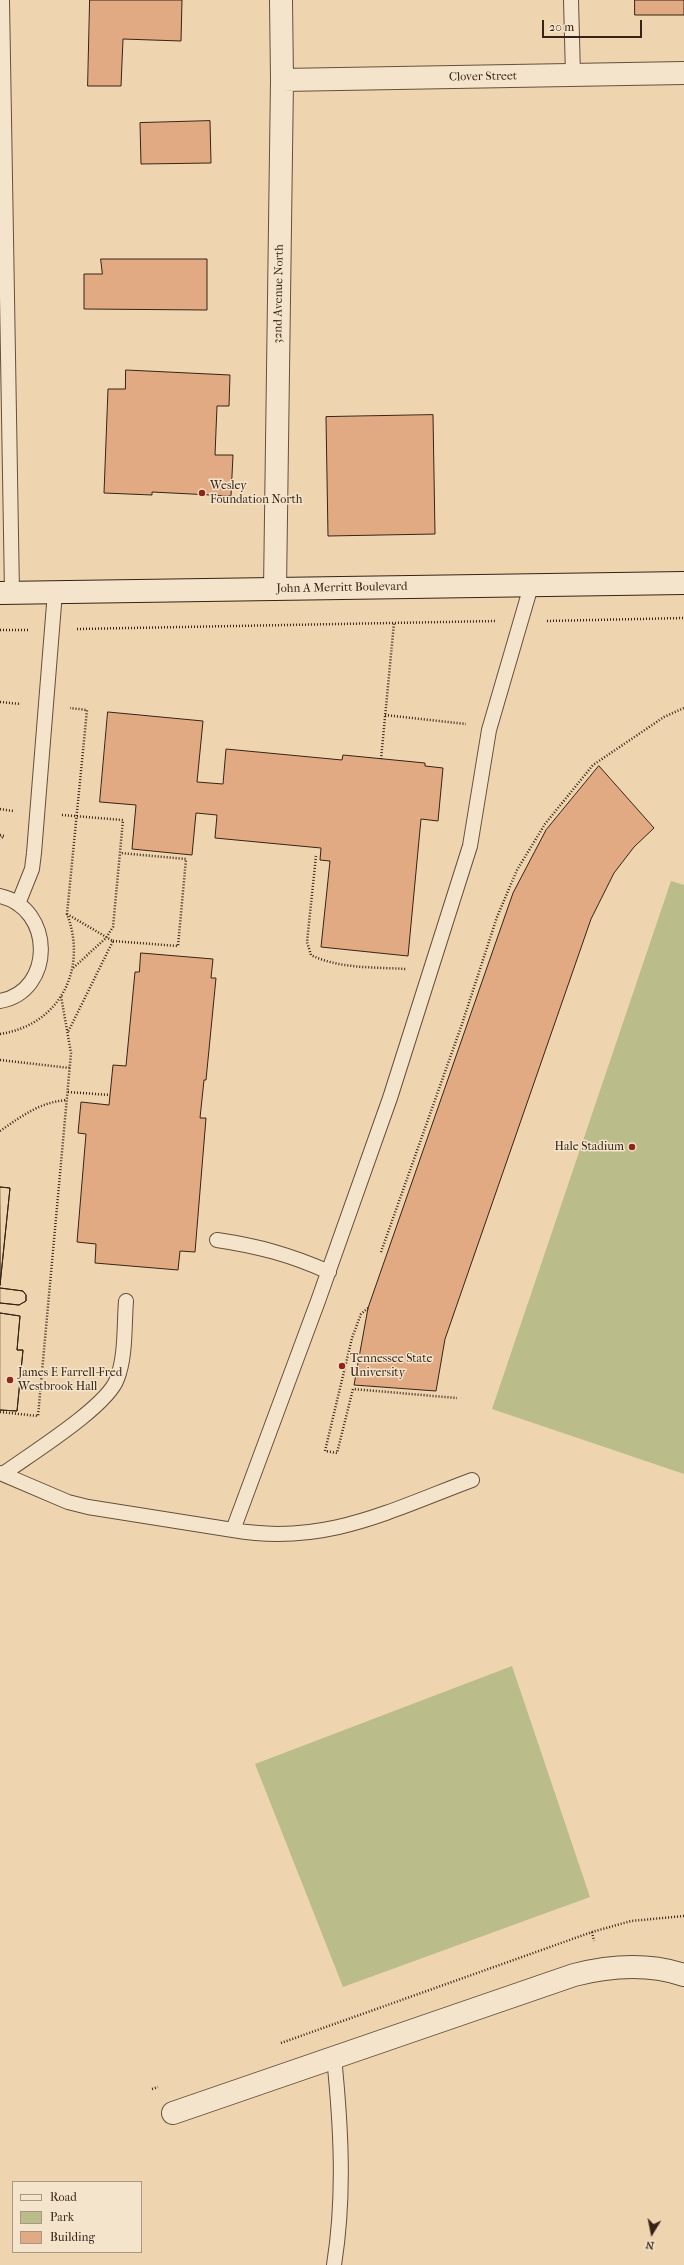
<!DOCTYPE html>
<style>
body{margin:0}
#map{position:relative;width:684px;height:2265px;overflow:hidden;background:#eed5af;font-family:"IM FELL French Canon",serif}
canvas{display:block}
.legend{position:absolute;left:12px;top:2181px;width:130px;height:72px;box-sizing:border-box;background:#f4e4cb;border:1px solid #a89783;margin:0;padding:5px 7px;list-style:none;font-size:12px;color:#372316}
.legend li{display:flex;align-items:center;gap:8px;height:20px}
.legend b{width:20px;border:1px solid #a89783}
.north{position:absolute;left:632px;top:2213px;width:40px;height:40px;-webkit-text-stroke:3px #f4e4cb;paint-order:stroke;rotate:190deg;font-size:11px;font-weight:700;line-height:16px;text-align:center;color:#372316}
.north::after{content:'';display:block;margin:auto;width:14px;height:18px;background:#372316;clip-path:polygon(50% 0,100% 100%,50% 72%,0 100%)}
.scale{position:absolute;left:542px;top:20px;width:100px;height:18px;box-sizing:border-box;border:2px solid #372316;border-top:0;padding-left:5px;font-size:12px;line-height:14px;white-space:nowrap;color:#372316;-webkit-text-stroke:3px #f4e4cb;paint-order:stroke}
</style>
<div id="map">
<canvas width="684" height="2265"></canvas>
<ul class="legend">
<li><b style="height:5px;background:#f4e4cb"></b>Road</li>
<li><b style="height:11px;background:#babd8a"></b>Park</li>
<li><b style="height:11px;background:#e2aa83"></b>Building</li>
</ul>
<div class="north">N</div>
<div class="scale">20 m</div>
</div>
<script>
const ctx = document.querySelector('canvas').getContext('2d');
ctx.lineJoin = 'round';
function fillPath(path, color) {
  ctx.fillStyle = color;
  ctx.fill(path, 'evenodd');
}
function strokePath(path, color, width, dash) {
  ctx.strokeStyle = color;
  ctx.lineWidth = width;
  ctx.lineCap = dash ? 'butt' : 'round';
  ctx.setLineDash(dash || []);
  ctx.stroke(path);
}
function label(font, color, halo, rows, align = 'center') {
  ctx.font = font + ' "IM FELL French Canon",serif';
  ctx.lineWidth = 3;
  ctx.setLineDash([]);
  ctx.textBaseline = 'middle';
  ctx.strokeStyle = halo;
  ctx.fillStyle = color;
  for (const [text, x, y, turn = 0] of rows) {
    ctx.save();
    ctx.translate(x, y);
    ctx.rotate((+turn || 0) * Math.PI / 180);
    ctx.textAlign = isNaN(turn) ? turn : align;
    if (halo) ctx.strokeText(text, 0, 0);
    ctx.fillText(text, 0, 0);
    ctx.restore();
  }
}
const green = new Path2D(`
 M 671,881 L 684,885 L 684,1474 L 492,1409 Z
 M 512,1666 L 590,1897 L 343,1987 L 255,1764 Z`);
const building = new Path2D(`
 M 90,0 L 182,0 L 181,41 L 123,39 L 121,86 L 88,86 Z
 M 635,0 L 684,0 L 684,15 L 635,15 Z
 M 210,121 L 211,163 L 141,164 L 140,123 Z
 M 101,259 L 207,259 L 207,310 L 84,309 L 84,274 L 102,274 Z
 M 126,370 L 230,375 L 229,406 L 217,406 L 215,455 L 233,455 L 231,496 L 152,492 L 152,495 L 104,493 L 108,389 L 125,389 Z
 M 433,415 L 435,534 L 328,536 L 326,417 Z
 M 108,712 L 203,721 L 197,782 L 223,784 L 226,749 L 342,760 L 343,755 L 425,763 L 425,766 L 443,768 L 438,821 L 421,819 L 408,956 L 321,947 L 330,861 L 320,860 L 321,848 L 215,838 L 217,815 L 196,813 L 192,855 L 132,849 L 136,805 L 100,802 Z
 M 599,766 L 654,828 L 634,847 L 614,873 L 591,919 L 445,1339 L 436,1391 L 354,1385 L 368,1308 L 513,893 L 546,830 Z
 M 141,953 L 213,959 L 211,978 L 216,978 L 206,1080 L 204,1080 L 200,1118 L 206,1118 L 195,1252 L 180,1251 L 178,1270 L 95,1263 L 96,1244 L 77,1242 L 86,1134 L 78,1133 L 81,1102 L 109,1105 L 113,1065 L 126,1066 L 135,972 L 139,972 Z
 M 0,1187 L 10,1188 L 0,1285 Z
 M 0,1187 L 10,1188 L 0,1285 Z
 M 0,1288 L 23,1291 L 26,1295 L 26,1301 L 19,1305 L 0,1303 Z
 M 0,1288 L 23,1291 L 26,1295 L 26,1301 L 19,1305 L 0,1303 Z
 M 0,1313 L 20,1316 L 17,1350 L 23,1350 L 17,1411 L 0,1410 Z
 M 0,1313 L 20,1316 L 17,1350 L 23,1350 L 17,1411 L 0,1410 Z`);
const path = new Path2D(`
 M 547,621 L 684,618
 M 77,629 L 496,621
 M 0,630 L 28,630
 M 0,702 L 21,704
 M 385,715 L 466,724
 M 381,759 L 394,623
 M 0,809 L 13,811
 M 62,815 L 123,820 L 113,927 L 106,938 L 72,969
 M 0,835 L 4,836 L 0,839
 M 316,856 L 307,942 L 311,955 C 339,969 375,967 406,969
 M 67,914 L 113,941 L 68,1032
 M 113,941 L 178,946 L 186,859 L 120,853
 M 0,1034 C 60,1025 88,969 67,914 L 87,710 L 70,708
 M 0,1060 L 70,1068
 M 68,1092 L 110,1095
 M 0,1131 C 22,1116 40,1102 67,1100
 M 381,1252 L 462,1024 L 497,917 L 517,870 L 545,824 L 593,765 L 664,717 L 684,708
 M 368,1308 L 361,1314 L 352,1338 L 325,1451 L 337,1453 L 353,1389 L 457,1398
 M 0,1412 L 38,1416 L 71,1053 L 61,996
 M 592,1932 L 594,1941
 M 281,2043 L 592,1932 L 631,1921 L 684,1916
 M 152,2089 L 158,2087`);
const lane = new Path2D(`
 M 2,0 L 12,593
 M 571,0 L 573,75
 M 0,896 C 54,908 55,991 0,1001
 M 18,904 L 32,869 L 34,853 L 55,592
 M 217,1240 C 258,1246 291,1255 329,1272
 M 0,1473 L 68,1502 L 88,1507 L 233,1530 L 318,1301 L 390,1098 L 470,846 L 489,730 L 531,586
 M 3,1474 C 29,1455 107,1407 117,1379 C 126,1356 124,1326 126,1301
 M 233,1530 C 324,1546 389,1511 472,1480
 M 334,2057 C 341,2126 345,2196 334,2265`);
const street = new Path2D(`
 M 282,80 L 684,73
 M 275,589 L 282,80 L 281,0
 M 173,2113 L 574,1975 C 609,1966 648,1963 684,1975`);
const secondary = new Path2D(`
 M 0,593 L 684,583`);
const markers = [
 [202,493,4,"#8f2418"],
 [632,1147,4,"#8f2418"],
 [342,1366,4,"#8f2418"],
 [10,1380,4,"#8f2418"]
];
const streetNames = [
 ["Clover Street",483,77,-1],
 ["32nd Avenue North",279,294,-89],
 ["John A Merritt Boulevard",342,588,-1]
];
const poiNames = [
 ["Wesley",210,486],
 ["Foundation North",210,500],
 ["Hale Stadium",624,1147,"right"],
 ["Tennessee State",350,1359],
 ["University",350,1373],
 ["James E Farrell-Fred",18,1373],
 ["Westbrook Hall",18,1387]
];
fillPath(green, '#babd8a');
fillPath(building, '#e2aa83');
strokePath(building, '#372316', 1);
strokePath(lane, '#65503c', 16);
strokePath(street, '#65503c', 24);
strokePath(secondary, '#372316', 24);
strokePath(path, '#372316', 2.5, [1, 2]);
strokePath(lane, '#f4e4cb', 14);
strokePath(street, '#f4e4cb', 22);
strokePath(secondary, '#f4e4cb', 22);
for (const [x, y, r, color] of markers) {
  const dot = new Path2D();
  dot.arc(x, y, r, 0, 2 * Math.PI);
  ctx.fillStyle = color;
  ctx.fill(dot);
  strokePath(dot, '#f4e4cb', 1.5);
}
label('12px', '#372316', '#f4e4cb', streetNames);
label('12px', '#372316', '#f4e4cb', poiNames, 'left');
</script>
